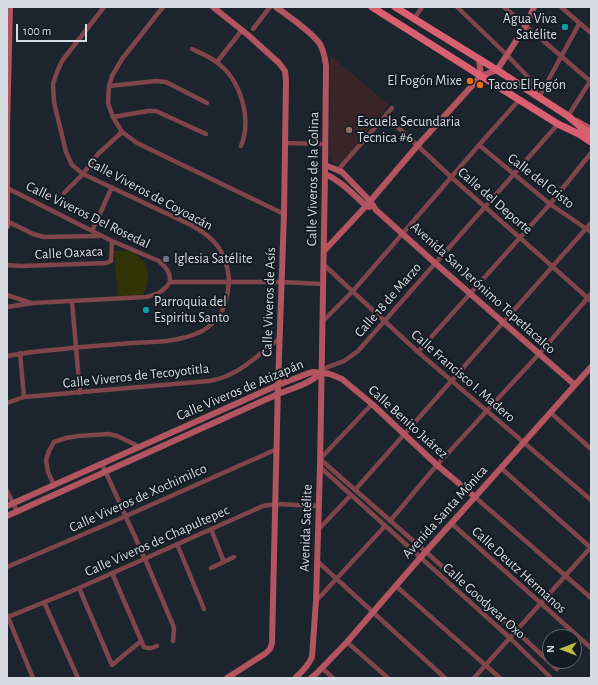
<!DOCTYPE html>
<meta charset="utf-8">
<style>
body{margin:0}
#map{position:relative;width:598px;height:685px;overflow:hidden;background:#1c252d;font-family:"Alegreya Sans",sans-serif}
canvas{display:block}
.frame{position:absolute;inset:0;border:8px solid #d7dce2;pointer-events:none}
.north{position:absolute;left:542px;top:629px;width:40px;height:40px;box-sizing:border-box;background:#131b23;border:1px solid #61686f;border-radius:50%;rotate:270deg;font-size:11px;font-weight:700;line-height:16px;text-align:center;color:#d7dce2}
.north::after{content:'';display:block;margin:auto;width:14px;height:18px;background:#bfbe41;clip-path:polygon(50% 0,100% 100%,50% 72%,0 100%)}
.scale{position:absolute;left:16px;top:24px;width:71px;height:18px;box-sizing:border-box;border:2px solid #d7dce2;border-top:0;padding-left:5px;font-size:12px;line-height:14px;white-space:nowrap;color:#d7dce2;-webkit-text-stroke:3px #131b23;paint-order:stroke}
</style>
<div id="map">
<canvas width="598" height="685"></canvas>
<div class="frame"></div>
<div class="north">N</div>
<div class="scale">100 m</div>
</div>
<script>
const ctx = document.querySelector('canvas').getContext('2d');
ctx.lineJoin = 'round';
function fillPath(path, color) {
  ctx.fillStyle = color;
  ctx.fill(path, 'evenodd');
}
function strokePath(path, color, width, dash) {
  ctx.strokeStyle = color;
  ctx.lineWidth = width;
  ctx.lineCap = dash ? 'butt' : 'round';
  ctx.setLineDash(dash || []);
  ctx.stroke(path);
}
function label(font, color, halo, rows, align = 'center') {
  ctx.font = font + ' "Alegreya Sans",sans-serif';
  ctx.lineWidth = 4;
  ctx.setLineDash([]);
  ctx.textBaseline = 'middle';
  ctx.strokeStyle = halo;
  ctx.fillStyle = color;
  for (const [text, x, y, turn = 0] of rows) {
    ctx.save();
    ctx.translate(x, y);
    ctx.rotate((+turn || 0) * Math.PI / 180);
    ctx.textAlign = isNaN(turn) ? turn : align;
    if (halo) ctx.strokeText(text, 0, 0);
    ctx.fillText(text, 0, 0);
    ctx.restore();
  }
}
const education = new Path2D(`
 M 330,55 L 389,105 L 342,162 L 336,164 L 331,161 L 329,156 Z`);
const green = new Path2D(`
 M 114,251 L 132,251 C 136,255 141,258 144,262 C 151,270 148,288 142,296 L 118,298 Z`);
const street = new Path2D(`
 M 163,7 L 122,59 L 112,76 L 109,86 L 108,103 L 113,117 L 122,132 L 137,143 L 284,214
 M 457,7 L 507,55 L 528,77 L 535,87 L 536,95
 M 504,7 L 590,81
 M 561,7 L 591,33
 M 414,19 L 422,7
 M 253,29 L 270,7
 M 192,49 C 200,53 209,56 216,62 C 241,79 252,119 241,146
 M 217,62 L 242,30
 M 109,86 L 156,81 L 166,82 L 207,103
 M 539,97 L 579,24
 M 386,116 L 451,177 L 553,267 L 591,301
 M 568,116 L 591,80
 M 113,117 L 148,111 L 156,111 L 206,134
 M 285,143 L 325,144
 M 479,145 L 550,204 L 591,232
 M 338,170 L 392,108
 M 7,188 L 112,241 L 159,261 C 167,269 170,271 170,282
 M 64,193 L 83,174 L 98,154 L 122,132
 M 7,221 L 33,234 L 44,237 L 100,236
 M 92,231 L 112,187
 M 323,264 L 418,352 L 591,500
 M 7,265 L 21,266 L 106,263 L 111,261 L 112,241
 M 170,282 L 282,282 L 323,284
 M 7,295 L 31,303
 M 72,302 L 80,393
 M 7,307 L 33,303 L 146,297 C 158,294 163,292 170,282
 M 322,322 L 353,291 L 479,145 L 519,100
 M 418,352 L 550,204 L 591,153
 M 20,353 L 24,397
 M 7,356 C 22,353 37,351 52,350 C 78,347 105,345 131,343 C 154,342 179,342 200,332 C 211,327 222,315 225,303 C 227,299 227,295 228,291 C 228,287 229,283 229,279 C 226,251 215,238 191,225 L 83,174 L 72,165 L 66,152 L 54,102 L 53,84 L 57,72 L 62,61 L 104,7
 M 321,373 L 328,367 L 344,361 L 358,351 L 558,124
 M 7,403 L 24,397 L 209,381 C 213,380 219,379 224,377 C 245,369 262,352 280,338
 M 372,404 L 320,459 L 516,631 L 557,669
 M 550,412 L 591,449
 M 102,464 L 145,559 L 173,625 L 174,629 L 173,641
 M 320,467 L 510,638 L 550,677
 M 501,468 L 591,548
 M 54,485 L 48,472 L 46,460 L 49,451 L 54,442 L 66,438 L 78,436 L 109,434 L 117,436 L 140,447
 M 355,490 L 591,223
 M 7,491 L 17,511
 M 475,497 L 591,598
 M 390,521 L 437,465 L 539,354 L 591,294
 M 451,523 L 591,648
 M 211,529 L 224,562
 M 318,530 L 351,495
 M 177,544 L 204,609
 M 317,561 L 445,678
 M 7,567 L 126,516 L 277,449
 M 211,568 L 234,557
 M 112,573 L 144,647 C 149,649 152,648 157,646
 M 396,586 L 500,678
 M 79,588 L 112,665 L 141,641
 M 316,601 L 385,526
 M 44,602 L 78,678
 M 7,615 L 33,678
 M 8,617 L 79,588 L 263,506 L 276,504 L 319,506
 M 347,642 L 388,678
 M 322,668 L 333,678
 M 474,678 L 591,547`);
const secondary = new Path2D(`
 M 213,7 L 248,35 L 279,63 L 285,71 L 286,81 L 284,214 L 278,385 L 272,643 L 270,649 L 266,653 L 227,678
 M 276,7 C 288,16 312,32 320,44 C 324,51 325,58 326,66 L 325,174 L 320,467 L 316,601 L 312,657 C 308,666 303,671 296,677
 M 479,59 L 481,76
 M 577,121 L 591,129
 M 325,165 L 342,172 L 370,201 L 376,210 L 435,263 L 575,385
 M 325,174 C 341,181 353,194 366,206 L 369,207
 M 7,226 L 7,128 L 10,7
 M 324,251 L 366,206 L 418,145 L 481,76 L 497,70 L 507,55 L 526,25 L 534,7
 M 7,506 L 278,385 L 309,373 L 314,372 L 330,374 L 342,379 L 372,404 L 437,465 L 475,497
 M 7,516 L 278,394 C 293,388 309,384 321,373
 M 311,678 L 317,673 L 347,642 L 420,558 L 475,497 L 591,367`);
const primary = new Path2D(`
 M 372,7 L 481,76 L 558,124 L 579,134 L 591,142
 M 395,7 L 497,70 L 568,116 L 582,128 L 591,134`);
const markers = [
 [565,27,4,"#0f9aa8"],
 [470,81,4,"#e8710a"],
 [480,85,4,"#e8710a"],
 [349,130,4,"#8d6e63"],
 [166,259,4,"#6b7280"],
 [146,310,4,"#0f9aa8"]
];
const poiNames = [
 ["Agua Viva",557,19,"right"],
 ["Satélite",557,35,"right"],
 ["El Fogón Mixe",462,81,"right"],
 ["Tacos El Fogón",488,85],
 ["Escuela Secundaria",357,122],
 ["Tecnica #6",357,138],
 ["Iglesia Satélite",174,259],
 ["Parroquia del",154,302],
 ["Espiritu Santo",154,318]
];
const streetNames = [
 ["Calle Viveros de la Colina",313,179,-89],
 ["Calle del Cristo",541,181,38],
 ["Calle Viveros de Coyoacán",150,194,28],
 ["Calle del Deporte",495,201,41],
 ["Calle Viveros Del Rosedal",88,215,26],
 ["Calle Oaxaca",69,253,-3],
 ["Avenida San Jerónimo Tepetlacalco",483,288,42],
 ["Calle 18 de Marzo",388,300,-49],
 ["Calle Viveros de Asís",269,302,-88],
 ["Calle Viveros de Tecoyotitla",136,376,-6],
 ["Calle Francisco I. Madero",463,376,41],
 ["Calle Viveros de Atizapán",240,390,-23],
 ["Calle Benito Juárez",408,422,42],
 ["Calle Viveros de Xochimilco",138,498,-24],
 ["Avenida Santa Mónica",445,512,-48],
 ["Avenida Satélite",306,528,-88],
 ["Calle Viveros de Chapultepec",157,541,-24],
 ["Calle Deutz Hermanos",519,570,42],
 ["Calle Goodyear Oxo",484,601,42]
];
fillPath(education, '#392527');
fillPath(green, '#303305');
strokePath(street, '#80444b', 4.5);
strokePath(secondary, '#b35461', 6);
strokePath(primary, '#da5f71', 7);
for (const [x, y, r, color] of markers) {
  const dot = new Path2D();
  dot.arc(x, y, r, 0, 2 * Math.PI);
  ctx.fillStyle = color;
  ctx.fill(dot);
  strokePath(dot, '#131b23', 1.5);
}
label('14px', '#d7dce2', '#131b23', poiNames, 'left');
label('14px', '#d7dce2', '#131b23', streetNames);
</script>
